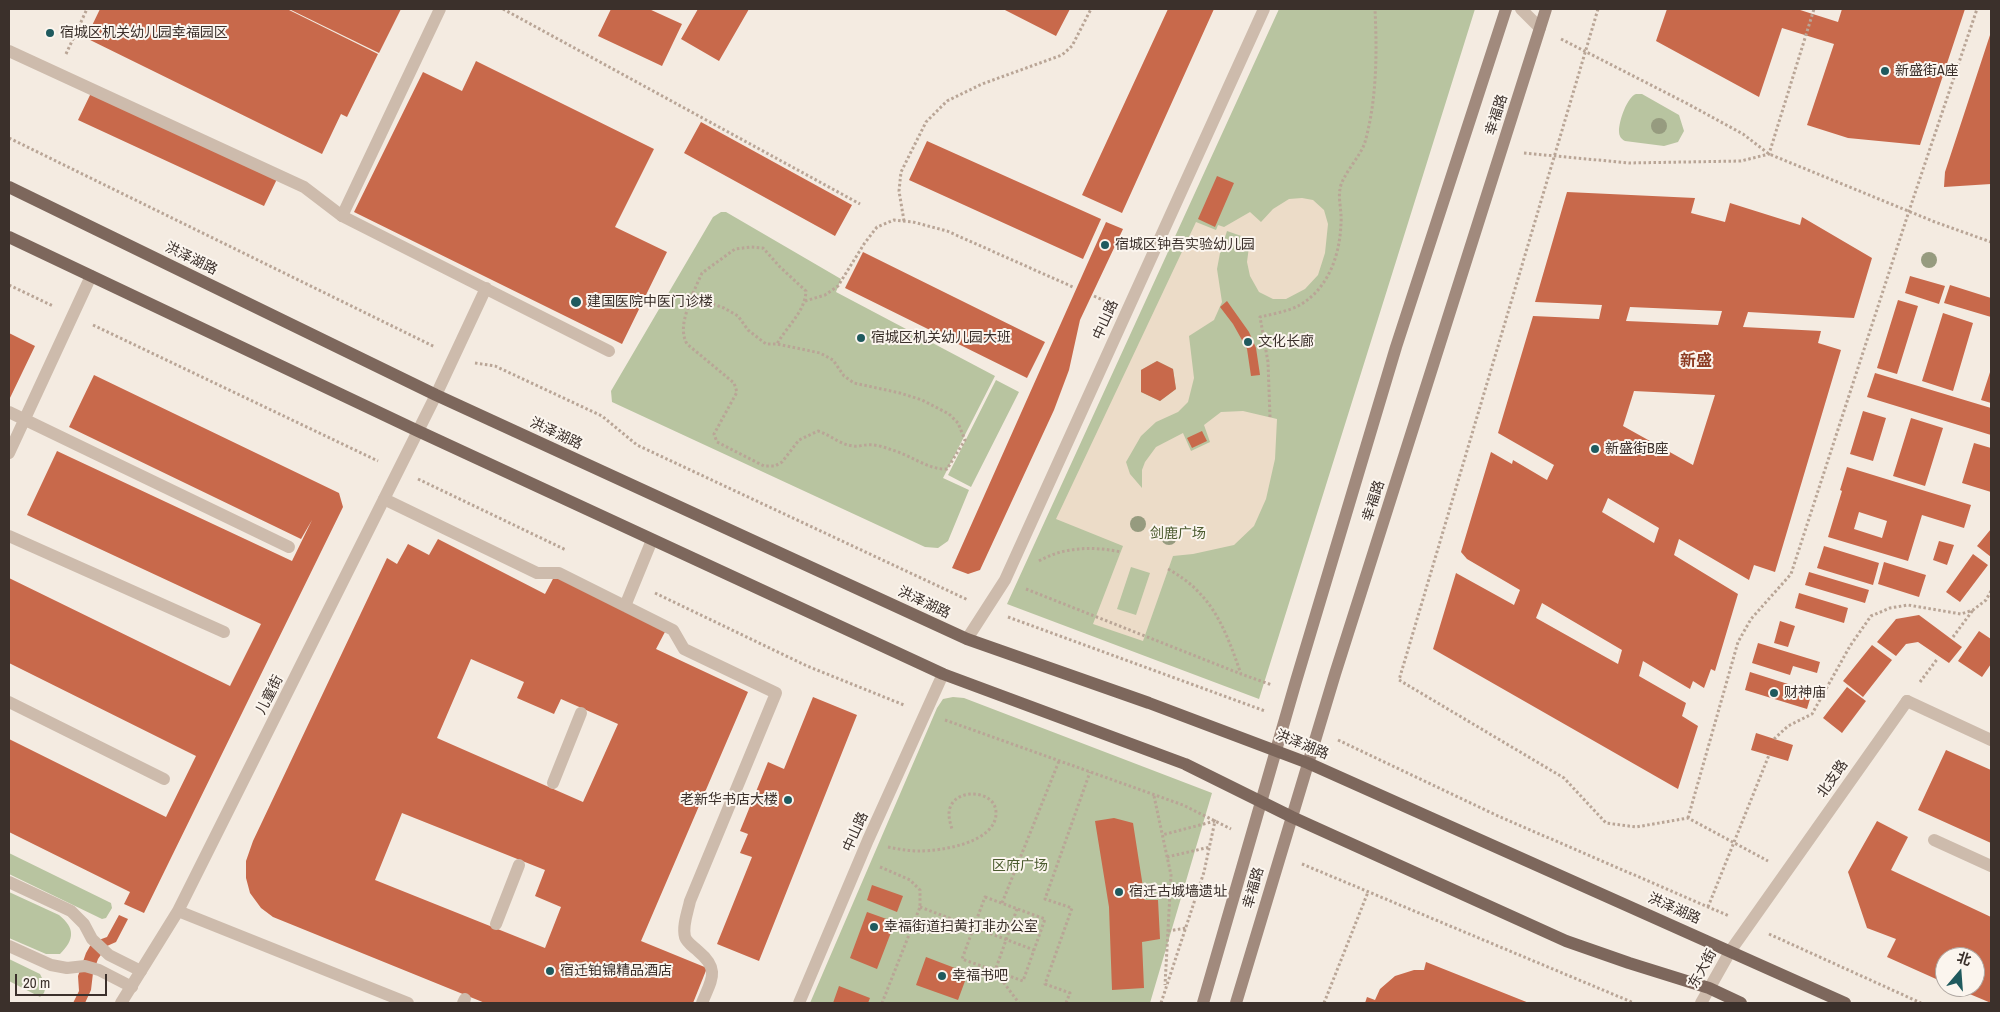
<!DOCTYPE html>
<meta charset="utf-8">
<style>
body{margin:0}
#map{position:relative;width:2000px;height:1012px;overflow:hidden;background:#f4ebe1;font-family:"Archivo Narrow","Noto Sans SC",sans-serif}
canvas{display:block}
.frame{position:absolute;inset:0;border:10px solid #3b302b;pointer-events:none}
.north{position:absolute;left:1935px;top:947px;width:50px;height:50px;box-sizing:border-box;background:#fbf5ee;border:1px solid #aea6a0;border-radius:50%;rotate:18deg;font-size:14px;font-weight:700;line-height:20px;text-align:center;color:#3b302b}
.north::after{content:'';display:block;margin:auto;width:18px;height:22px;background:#1f5a5e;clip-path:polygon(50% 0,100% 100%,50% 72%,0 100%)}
.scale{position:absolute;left:15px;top:974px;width:92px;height:22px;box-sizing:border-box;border:2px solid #3b302b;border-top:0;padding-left:6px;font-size:15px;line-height:18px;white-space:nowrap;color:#3b302b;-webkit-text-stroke:4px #fbf5ee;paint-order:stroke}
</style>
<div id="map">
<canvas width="2000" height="1012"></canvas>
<div class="frame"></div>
<div class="north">北</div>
<div class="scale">20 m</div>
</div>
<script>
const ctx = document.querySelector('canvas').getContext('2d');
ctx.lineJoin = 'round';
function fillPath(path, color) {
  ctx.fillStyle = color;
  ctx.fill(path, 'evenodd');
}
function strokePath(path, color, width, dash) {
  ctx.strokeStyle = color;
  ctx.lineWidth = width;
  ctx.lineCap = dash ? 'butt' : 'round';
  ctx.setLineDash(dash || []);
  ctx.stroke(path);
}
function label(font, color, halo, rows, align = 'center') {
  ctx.font = font + ' "Archivo Narrow","Noto Sans SC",sans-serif';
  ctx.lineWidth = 4;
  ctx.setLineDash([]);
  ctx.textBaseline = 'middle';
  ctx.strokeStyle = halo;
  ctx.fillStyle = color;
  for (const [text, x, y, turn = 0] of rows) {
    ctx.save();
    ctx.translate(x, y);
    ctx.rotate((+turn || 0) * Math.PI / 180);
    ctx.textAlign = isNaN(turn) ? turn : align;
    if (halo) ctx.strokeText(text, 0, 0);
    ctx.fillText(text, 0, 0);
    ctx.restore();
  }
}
const green = new Path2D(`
 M 1279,9 L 1475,9 L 1259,699 L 1007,604 Z
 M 1636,94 L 1642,94 L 1679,115 L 1684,131 L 1678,142 L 1664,146 L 1625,141 C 1621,139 1619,136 1619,131 C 1619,121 1627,97 1636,94 Z
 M 721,212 L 726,212 L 841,279 L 836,292 L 995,376 L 943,478 L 969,490 L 948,541 L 938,548 L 925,547 L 612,402 L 611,391 L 713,217 Z
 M 996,380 L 1019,392 L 971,487 L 948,475 Z
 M 953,697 L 964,698 L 1212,793 L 1150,1003 L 810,1003 L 937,708 L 943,699 Z
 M 9,853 L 111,903 L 112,908 L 106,918 L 102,919 L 9,874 Z
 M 9,892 L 59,915 C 75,928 75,939 60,954 L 46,954 L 9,938 Z
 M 9,959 L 40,974 L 46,986 L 44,993 L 40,997 L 9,981 Z`);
const plaza = new Path2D(`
 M 1302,198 L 1313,200 L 1324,210 L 1328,224 L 1325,253 L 1318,275 L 1305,289 L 1286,299 L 1273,299 L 1259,292 L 1250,276 L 1247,262 L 1250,239 L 1227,231 L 1220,253 L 1217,269 L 1222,302 L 1214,320 L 1189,336 L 1194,378 L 1188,402 L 1178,412 L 1156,422 L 1141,436 L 1126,462 L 1130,474 L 1142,488 L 1142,470 L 1145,462 L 1156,447 L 1183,433 L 1191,451 L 1210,442 L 1204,425 L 1221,412 L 1243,411 L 1277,419 L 1275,459 L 1266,499 L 1254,526 L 1234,545 L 1193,554 L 1173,556 L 1143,641 L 1093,624 L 1123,546 L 1056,519 L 1196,222 L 1216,230 L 1218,225 L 1224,227 L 1250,212 L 1261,222 L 1273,209 L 1289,199 ZM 1157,361 L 1173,369 L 1176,389 L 1160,401 L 1141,392 L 1141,370 ZM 1131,567 L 1150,573 L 1136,615 L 1117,609 Z`);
const building = new Path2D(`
 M 100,9 L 287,9 L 378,54 L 347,117 L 341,114 L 322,154 L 86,38 Z
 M 289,9 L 401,9 L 379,53 Z
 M 611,9 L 649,9 L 682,24 L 662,66 L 598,36 Z
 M 698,9 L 749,9 L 719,61 L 681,39 Z
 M 1003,9 L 1070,9 L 1056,36 Z
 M 1168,9 L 1214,9 L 1122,213 L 1082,195 Z
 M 1667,9 L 1797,9 L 1838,22 L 1842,9 L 1965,9 L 1920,145 L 1848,138 L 1807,125 L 1834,44 L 1782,28 L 1759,97 L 1656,41 Z
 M 1991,32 L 1991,184 L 1944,187 L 1945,172 Z
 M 476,61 L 654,149 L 615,227 L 667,252 L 622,344 L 354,212 L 423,72 L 462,91 Z
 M 91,93 L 277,179 L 264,206 L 78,120 Z
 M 701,122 L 852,205 L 835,236 L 684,153 Z
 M 927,141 L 1101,219 L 1083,259 L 909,180 Z
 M 1217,176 L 1234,183 L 1215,227 L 1198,219 Z
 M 1567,192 L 1695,198 L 1691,213 L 1725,222 L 1730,203 L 1800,225 L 1802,217 L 1872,258 L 1854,318 L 1748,312 L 1743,327 L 1821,331 L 1818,343 L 1841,350 L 1775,572 L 1754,565 L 1749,580 L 1679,539 L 1674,555 L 1738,594 L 1715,671 L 1711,669 L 1704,688 L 1693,681 L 1690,689 L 1643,661 L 1639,676 L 1686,703 L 1682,716 L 1698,726 L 1678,789 L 1433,649 L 1456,573 L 1514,605 L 1520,590 L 1467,559 L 1461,552 L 1491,452 L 1512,464 L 1513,460 L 1547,480 L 1554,465 L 1498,433 L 1533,316 L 1599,319 L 1602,305 L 1535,302 ZM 1630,307 L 1722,311 L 1718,325 L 1626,321 ZM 1634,391 L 1715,395 L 1693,465 L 1623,426 ZM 1608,498 L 1659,528 L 1654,543 L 1602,512 ZM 1542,603 L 1622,650 L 1618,664 L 1536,618 Z
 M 1106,222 L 1123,229 L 1080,320 L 1069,370 L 1054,410 L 980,570 L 968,574 L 952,568 Z
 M 863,252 L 1045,342 L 1027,378 L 845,288 Z
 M 1910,276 L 1945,286 L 1939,304 L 1905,293 Z
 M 1950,285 L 1991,298 L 1991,317 L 1944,303 Z
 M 1898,300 L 1918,306 L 1897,374 L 1877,368 Z
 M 1227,301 L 1249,332 L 1256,348 L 1260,375 L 1251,376 L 1247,349 L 1233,324 L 1220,307 Z
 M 1943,313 L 1973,323 L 1953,391 L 1922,381 Z
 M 9,333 L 35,346 L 9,400 Z
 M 1157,361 L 1173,369 L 1176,389 L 1160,401 L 1141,392 L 1141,370 Z
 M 1991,369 L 1991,403 L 1981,400 Z
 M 1875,373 L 1991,408 L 1991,435 L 1867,397 Z
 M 94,375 L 339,493 L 343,507 L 144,913 L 124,904 L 130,892 L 9,832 L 9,739 L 166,817 L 196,756 L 9,663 L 9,578 L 230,686 L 261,624 L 27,515 L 57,451 L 292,561 L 312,520 L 301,539 L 69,427 Z
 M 1863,411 L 1886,418 L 1873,461 L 1850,454 Z
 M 1911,418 L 1943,428 L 1925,486 L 1893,476 Z
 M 1202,431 L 1207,441 L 1192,448 L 1187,438 Z
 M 1974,443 L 1991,448 L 1991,492 L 1962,483 Z
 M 1847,467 L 1971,505 L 1964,528 L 1922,515 L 1908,561 L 1828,537 L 1842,491 L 1840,490 ZM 1859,512 L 1887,521 L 1882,538 L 1854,529 Z
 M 1991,529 L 1991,557 L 1977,546 Z
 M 438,539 L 545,594 L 555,575 L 666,630 L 656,649 L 748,692 L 641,941 L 707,968 L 693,1003 L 485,1003 L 273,917 L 261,908 L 250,893 L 246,878 L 246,861 L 253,841 L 387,558 L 397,564 L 408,544 L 429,555 ZM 471,659 L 524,682 L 517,698 L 554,714 L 561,699 L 618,724 L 583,802 L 437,738 ZM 402,813 L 545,870 L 535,896 L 561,907 L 545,948 L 375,880 Z
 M 1939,541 L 1954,545 L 1947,565 L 1933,560 Z
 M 1824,546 L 1879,563 L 1873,585 L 1817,568 Z
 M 1973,554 L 1988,565 L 1960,602 L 1946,592 Z
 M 1884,562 L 1926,575 L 1919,597 L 1878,584 Z
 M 1809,572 L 1869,590 L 1865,603 L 1805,585 Z
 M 1799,593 L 1848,608 L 1844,623 L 1795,608 Z
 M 1919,615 L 1962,647 L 1949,663 L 1918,642 L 1906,644 L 1896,656 L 1877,642 L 1896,619 Z
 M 1780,621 L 1795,626 L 1788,647 L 1774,643 Z
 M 1979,631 L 1991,639 L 1991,664 L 1982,677 L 1958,661 Z
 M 1758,643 L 1820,662 L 1817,673 L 1793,666 L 1790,675 L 1752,663 Z
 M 1872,645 L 1892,660 L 1863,697 L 1843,681 Z
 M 1750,672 L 1788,684 L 1785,691 L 1810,699 L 1807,709 L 1745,690 Z
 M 1847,687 L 1866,701 L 1842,733 L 1823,718 Z
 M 813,697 L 857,715 L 759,961 L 717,944 L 752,857 L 740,853 L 748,834 L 740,831 L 768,762 L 784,769 Z
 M 1756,733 L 1793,745 L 1788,761 L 1751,750 Z
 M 1946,750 L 1991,770 L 1991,843 L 1918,810 Z
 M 1114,818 L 1133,823 L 1145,900 L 1158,900 L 1160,939 L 1142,942 L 1144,988 L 1112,990 L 1109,907 L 1095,821 Z
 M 1877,821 L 1908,837 L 1891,870 L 1991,917 L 1991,1003 L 1953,987 L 1975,987 L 1975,957 L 1945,957 L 1945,983 L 1887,957 L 1896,939 L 1867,928 L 1848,872 Z
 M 872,885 L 903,896 L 897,912 L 867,900 Z
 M 867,912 L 895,922 L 877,969 L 850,958 Z
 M 119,915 L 128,919 L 116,942 L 107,946 L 98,959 L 93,973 L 91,990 L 85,1003 L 73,1003 L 79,991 L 78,976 L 86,953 L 90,946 L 96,941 L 107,937 Z
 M 926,957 L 968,973 L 958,1000 L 916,985 Z
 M 1426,962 L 1529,1003 L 1365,1003 L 1367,997 L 1375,1000 L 1380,989 L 1395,976 L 1414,970 L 1424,970 Z
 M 839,986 L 870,998 L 868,1003 L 833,1003 Z`);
const path = new Path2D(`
 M 503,9 L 860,204
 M 1598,9 L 1399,680 L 1564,778 L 1606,823 L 1636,827 L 1688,818 L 1768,861
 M 1561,39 L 1688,104 L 1743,134 L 1769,154 L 1935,222 L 1991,242
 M 66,54 L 87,9
 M 9,138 L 435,347
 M 1524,153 L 1629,163 L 1741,161 L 1769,154 L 1814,9
 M 904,221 L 899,191 L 901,172 L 926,122 L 947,101 L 982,84 L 1062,55 L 1072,46 L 1091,9
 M 9,285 L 53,306
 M 693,293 C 688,309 678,328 687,344 L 734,383 L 737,392 L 714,434 L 717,442 L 764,466 L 775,466 L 782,462 L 799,440 L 818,431 C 831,435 840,445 854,446 C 858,447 862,445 866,445 C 875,444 884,447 892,450 C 911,455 928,470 947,469 L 965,440 L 958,423 L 949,414 L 922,400 L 900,393 L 854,383 L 844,376 L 833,360 L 820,353 L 777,344 L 766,344 L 748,330 L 738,316 L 724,308 L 702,300 L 693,293 L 702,273 L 735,249 L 751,247 L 763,248 L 780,267 L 806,291 C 805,312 787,326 777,344
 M 1094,296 L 1107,302
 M 805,301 L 825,295 L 838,286 L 864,244 L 877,227 L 894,220 L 913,222 L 947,231 L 1073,287
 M 93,325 L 378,461
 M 475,363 L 495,366 L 602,416 L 637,445 L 968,600
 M 1270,417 L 1268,362 L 1260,317 C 1273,314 1289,311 1300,305 C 1329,288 1340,254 1341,223 C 1342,212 1338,199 1340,189 C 1342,175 1361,156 1365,142 C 1377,99 1377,53 1375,9
 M 418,479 L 566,550
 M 1039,561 C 1063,547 1093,546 1121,552
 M 1168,569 C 1212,593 1225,628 1241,674 L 1272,685
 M 1026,589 L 1241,674
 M 655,593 L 807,666 L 904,705
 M 1008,617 L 1265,711
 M 1953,637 L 1973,610
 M 1920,682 L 1938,658
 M 945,720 L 1183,805 L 1231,829
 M 1774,739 L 1788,726 L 1812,714 L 1850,646 L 1871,616 L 1890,608 L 1908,605 L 1961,614 L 1973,610 L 1986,600 L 1991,591
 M 1338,740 L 1498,816 L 1729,916
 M 1154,796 L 1171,875 L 1165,985
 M 1688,818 L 1738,642 L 1751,619 L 1791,574 L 1909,211 L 1977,9
 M 888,847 C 898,849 908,851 919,851 C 941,851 995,843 996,814 C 997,793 967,789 955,800 C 946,809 949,819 952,829
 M 1167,857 L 1210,847
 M 1302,864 L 1634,1003
 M 880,867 L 910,880 L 920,890 L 920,907 L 882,1003
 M 985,897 L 1045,919 L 1023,981 L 962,959 Z
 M 1002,903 L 1059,761
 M 920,907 L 1034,950
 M 1708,907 L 1769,755
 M 1017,909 L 995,971 L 1019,1003
 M 1168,931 L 1186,928
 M 1769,934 L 1921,1003
 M 1066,1003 L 1070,993 L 1045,984 L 1072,908 L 1045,899 L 1090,772
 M 1161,1003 L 1204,872 L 1215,821 L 1162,835
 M 1324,1003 L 1368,892`);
const service = new Path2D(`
 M 9,51 L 304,187 L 342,216 L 609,351
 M 436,395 L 486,288
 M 9,412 L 289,547
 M 9,453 L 91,276
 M 384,499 L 537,573 L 559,573 L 673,630 L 684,649 L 776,693 L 690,901 C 688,911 682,926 685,937 C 687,943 694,947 698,951 C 721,970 711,980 702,1003
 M 9,536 L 224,632
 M 625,606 L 652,540
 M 1907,701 L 1991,740
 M 9,702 L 164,779
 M 553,783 L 581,713
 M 9,882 L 71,911 L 84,924 L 92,939 L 109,955 L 141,971
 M 496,924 L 519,865
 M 9,946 L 51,965 L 67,968 L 85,966 L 99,970 L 132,987
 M 463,1003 L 465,999`);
const pedestrian = new Path2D(`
 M 1934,840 L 1991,866`);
const minor = new Path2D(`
 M 1521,9 L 1540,28
 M 342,216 L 440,9
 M 967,639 L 1005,580 L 1264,9
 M 178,911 L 408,1003
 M 121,1003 L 178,911 L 436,395
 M 799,1003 L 868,840 L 943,674
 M 1701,1003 L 1731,950 L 1907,701`);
const secondary = new Path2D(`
 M 1203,1003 L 1296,681 L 1396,347 L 1506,9
 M 1236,1003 L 1335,674 L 1546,9`);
const primary = new Path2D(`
 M 9,187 L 436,395 L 967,639 L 1149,703 L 1308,763 L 1845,1003
 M 9,237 L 418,431 L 943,674 L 1185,764 L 1292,817 L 1566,941 L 1629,963 L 1709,988 L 1741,1003`);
const trees = [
 [1659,126],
 [1929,260],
 [1138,524],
 [1169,537]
];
const markers = [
 [50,33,5,"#1f5a5e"],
 [1885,71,5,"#1f5a5e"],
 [1105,245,5,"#1f5a5e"],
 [576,302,6,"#1f5a5e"],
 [861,338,5,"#1f5a5e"],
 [1248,342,5,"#1f5a5e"],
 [1595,449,5,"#1f5a5e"],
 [1774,693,5,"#1f5a5e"],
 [788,800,5,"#1f5a5e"],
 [1119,892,5,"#1f5a5e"],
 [874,927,5,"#1f5a5e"],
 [550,971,5,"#1f5a5e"],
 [942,976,5,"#1f5a5e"]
];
const poiNames = [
 ["宿城区机关幼儿园幸福园区",60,33],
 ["新盛街A座",1895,71],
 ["宿城区钟吾实验幼儿园",1115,245],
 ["建国医院中医门诊楼",587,302],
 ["宿城区机关幼儿园大班",871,338],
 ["文化长廊",1258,342],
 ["新盛街B座",1605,449],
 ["财神庙",1784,693],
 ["老新华书店大楼",778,800,"right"],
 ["宿迁古城墙遗址",1129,892],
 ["幸福街道扫黄打非办公室",884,927],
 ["宿迁铂锦精品酒店",560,971],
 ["幸福书吧",952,976]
];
const streetNames = [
 ["幸福路",1497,115,-72],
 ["洪泽湖路",191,259,26],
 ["中山路",1106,320,-66],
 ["洪泽湖路",556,434,25],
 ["幸福路",1374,501,-72],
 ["洪泽湖路",924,603,25],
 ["儿童街",270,695,-63],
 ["洪泽湖路",1302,745,22],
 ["北支路",1833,779,-55],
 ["中山路",856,832,-66],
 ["幸福路",1254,888,-74],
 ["洪泽湖路",1674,909,24],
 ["东大街",1703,969,-61]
];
const parkNames = [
 ["剑鹿广场",1178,534],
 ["区府广场",1020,866]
];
const quarterNames = [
 ["新盛",1696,362]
];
fillPath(green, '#b8c4a0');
fillPath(plaza, '#ecdcc8');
fillPath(building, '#c8694b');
strokePath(path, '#b9a596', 3, [2.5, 2.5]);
strokePath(service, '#cdbbac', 12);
strokePath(pedestrian, '#cdbbac', 12);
strokePath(minor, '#cdbbac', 12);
strokePath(secondary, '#a18a7d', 12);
strokePath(primary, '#7d675c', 12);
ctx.fillStyle = '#969b7f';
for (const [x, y] of trees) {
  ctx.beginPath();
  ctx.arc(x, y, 8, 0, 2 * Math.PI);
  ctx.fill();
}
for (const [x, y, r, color] of markers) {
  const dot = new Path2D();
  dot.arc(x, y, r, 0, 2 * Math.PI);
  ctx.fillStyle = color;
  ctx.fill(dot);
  strokePath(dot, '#fbf5ee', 2);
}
label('14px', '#3b302b', '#fbf5ee', poiNames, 'left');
label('14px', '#3b302b', '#fbf5ee', streetNames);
label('14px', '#4a5a2e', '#fbf5ee', parkNames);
label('bold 16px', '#8c3b22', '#fbf5ee', quarterNames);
</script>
